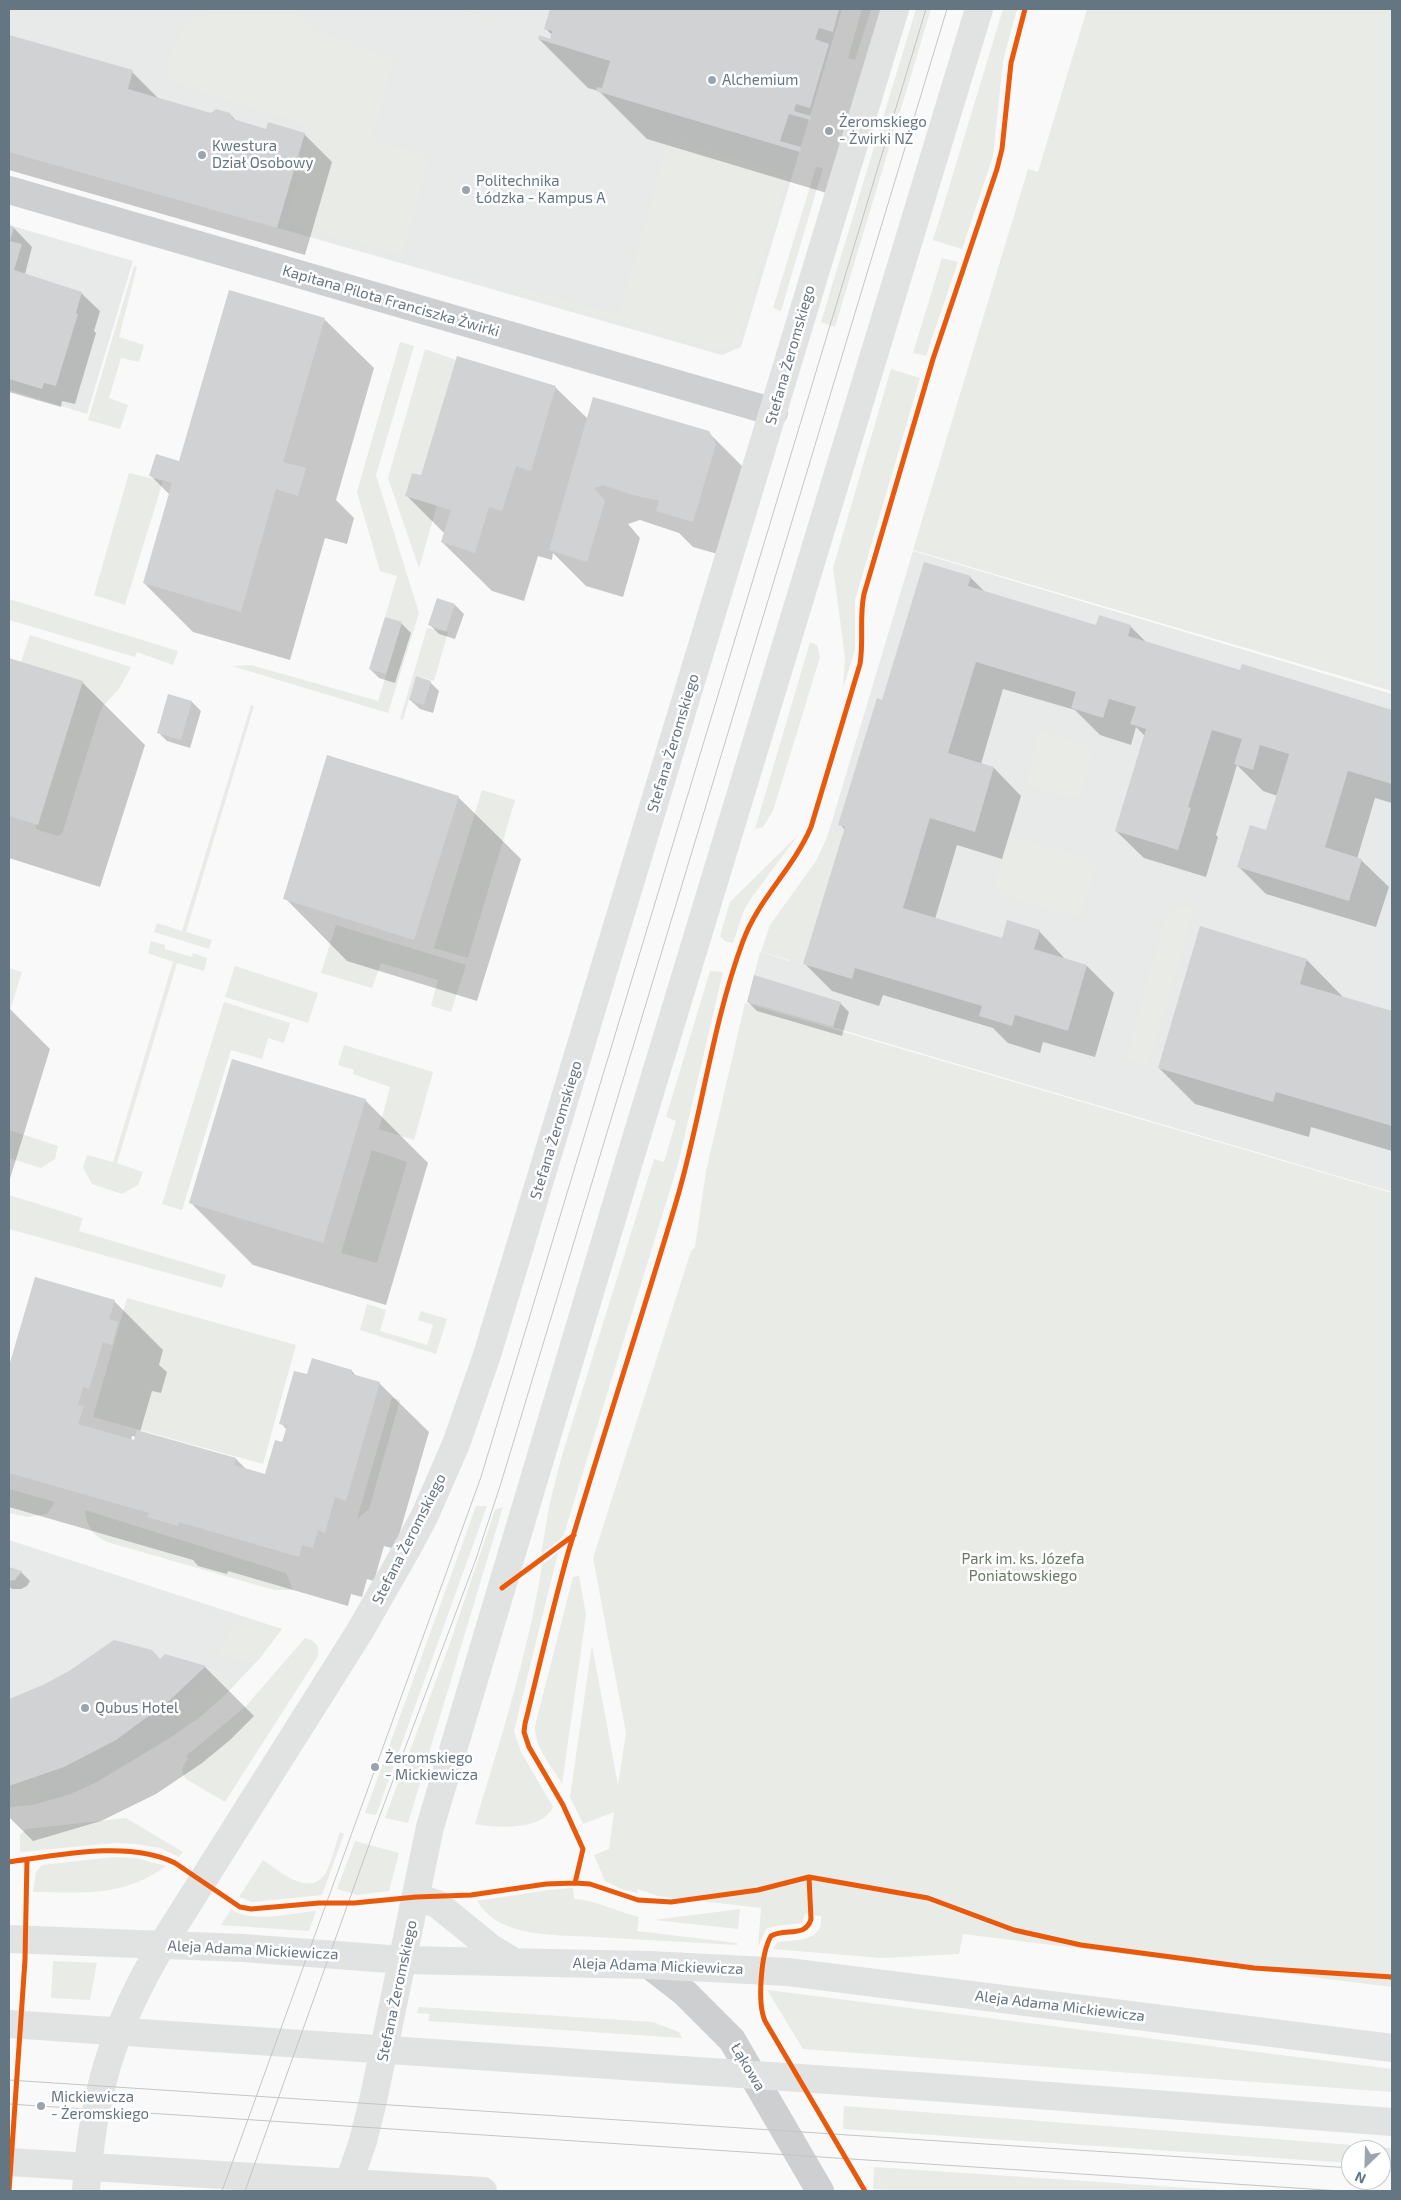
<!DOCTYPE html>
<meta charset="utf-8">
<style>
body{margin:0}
#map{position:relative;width:1401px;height:2200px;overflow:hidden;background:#f9f9f9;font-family:"Exo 2",sans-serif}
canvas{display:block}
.frame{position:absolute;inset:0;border:10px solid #657683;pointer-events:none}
.north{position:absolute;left:1341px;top:2140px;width:50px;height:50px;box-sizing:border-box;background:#fff;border:1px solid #c1c8cd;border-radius:50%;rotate:204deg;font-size:14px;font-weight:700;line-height:20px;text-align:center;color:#657683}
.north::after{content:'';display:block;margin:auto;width:18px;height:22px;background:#99a4ac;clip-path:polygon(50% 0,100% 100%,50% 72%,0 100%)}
</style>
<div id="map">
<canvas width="1401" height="2200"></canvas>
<div class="frame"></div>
<div class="north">N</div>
</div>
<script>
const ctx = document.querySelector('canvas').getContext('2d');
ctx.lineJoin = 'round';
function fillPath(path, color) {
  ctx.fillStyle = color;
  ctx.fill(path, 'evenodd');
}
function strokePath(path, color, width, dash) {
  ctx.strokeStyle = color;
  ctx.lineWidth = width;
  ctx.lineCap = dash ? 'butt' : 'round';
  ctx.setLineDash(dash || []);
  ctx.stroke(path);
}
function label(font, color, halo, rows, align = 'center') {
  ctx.font = font + ' "Exo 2",sans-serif';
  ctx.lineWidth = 5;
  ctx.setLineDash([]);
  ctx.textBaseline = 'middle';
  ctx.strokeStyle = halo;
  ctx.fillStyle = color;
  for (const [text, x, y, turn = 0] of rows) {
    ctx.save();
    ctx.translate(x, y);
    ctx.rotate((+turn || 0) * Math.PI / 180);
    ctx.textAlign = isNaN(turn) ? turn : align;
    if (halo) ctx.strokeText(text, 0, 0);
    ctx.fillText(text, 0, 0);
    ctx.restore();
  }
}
const built = new Path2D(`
 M 9,9 L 842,9 L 741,347 L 722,355 L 9,151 Z
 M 9,225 L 133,261 L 87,414 L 9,390 Z
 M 913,551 L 1392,694 L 1392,1192 L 747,1002 L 760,952 L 790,961 Z
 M 9,1540 L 282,1629 L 259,1659 L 227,1693 L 201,1716 L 173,1736 L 97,1782 L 68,1795 L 32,1805 L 9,1807 Z`);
const green = new Path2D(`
 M 213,9 L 298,9 L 307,22 L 320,32 L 394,59 L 372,140 L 430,156 L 403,255 L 286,224 L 309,130 L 303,124 L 189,88 L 169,79 C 164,42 183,26 213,9 Z
 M 449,9 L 463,9 L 492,18 L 491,21 Z
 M 862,9 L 871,9 L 855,60 L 848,58 Z
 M 916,9 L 931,9 L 835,327 L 821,322 Z
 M 1003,9 L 1017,9 L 1003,61 L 993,156 L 962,249 L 933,240 Z
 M 1087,9 L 1392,9 L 1392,691 L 913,550 L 1028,169 L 1038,172 Z
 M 669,137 L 789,175 L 738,344 L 720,350 L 515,292 L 516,287 L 618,315 Z
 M 816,167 L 823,168 L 781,311 L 773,308 Z
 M 942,258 L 958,262 L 926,356 L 913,353 Z
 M 134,266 L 137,267 L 119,337 L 144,345 L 139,362 L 121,358 L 109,398 L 128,405 L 120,429 L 88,420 Z
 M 400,342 L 414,346 L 376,475 L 419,613 L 388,713 L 232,666 L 251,665 L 378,701 L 402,623 L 385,617 L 397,576 L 380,571 L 357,492 Z
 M 425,349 L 456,360 L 421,475 L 412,473 L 405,496 L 437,505 L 419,568 L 388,478 Z
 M 891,369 L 920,378 L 855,600 L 855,650 L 843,688 L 845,657 L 833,568 Z
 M 129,473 L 163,481 L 125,605 L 94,595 Z
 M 9,599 L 178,651 L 173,665 L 137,652 L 135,657 L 9,620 Z
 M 427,628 L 448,632 L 434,681 L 416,676 L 403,720 L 400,719 Z
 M 30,635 L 131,667 L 119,689 L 103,706 L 99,715 L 62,834 L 57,836 L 36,829 L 21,662 Z
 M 810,642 L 817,645 L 820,657 L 773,811 L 763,827 L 755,829 Z
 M 251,705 L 254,706 L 186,932 L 212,940 L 209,949 L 154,932 L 157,923 L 182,931 Z
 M 1042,731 L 1090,746 L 1093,752 L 1081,795 L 1073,799 L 1031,786 L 1026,780 L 1037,735 Z
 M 482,790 L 515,800 L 468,958 L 434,948 Z
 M 837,830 L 844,831 L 803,964 L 761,952 L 770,925 L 816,861 L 829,833 Z
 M 799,834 L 752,897 L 744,910 L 733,943 L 725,941 L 720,936 L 730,902 Z
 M 1008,838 L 1021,838 L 1089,859 L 1096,868 L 1083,910 L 1077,917 L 999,895 L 995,884 Z
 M 1185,906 L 1195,908 L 1149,1066 L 1129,1060 L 1127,1054 L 1164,919 L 1175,908 Z
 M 336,925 L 466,965 L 451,1012 L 431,1006 L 438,980 L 381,963 L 372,988 L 321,973 Z
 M 151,941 L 165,945 L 165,949 L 192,957 L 193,953 L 207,958 L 204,971 L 177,963 L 117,1163 L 143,1172 L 138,1185 L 122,1194 L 92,1184 L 83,1167 L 87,1155 L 113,1162 L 173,962 L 148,953 Z
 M 235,966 L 318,993 L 308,1023 L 225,997 Z
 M 9,968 L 22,972 L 9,1014 Z
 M 710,971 L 723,972 L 678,1164 L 563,1537 L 541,1554 L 550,1502 L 561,1459 L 654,1159 L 664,1162 L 676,1121 L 666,1117 Z
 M 224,1002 L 290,1023 L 284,1043 L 268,1038 L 262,1059 L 231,1050 L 182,1210 L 162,1204 Z
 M 745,1003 L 1392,1193 L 1392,1987 L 963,1934 L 959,1954 L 882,1958 L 773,1949 L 777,1942 C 795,1940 824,1942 821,1916 L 805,1914 L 802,1923 L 775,1926 L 766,1929 L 758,1947 L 761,1908 L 658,1896 L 637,1889 L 638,1893 L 624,1890 L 605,1881 L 594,1855 L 609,1849 L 614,1812 L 583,1824 L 570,1797 L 592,1645 L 618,1785 L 626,1733 L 593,1558 L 691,1251 L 695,1247 L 706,1171 Z
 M 344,1045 L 433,1072 L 414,1140 L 379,1129 L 390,1087 L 353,1074 L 354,1070 L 338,1065 Z
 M 9,1130 L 58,1146 L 55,1159 L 41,1168 L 9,1158 Z
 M 372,1150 L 407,1162 L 377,1263 L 341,1253 Z
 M 9,1195 L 83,1218 L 79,1231 L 226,1275 L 222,1288 L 9,1229 Z
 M 127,1298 L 296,1345 L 263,1464 L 93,1417 Z
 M 367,1304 L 386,1310 L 380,1331 L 427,1345 L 433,1325 L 418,1320 L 421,1311 L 447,1319 L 436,1354 L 360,1330 Z
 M 392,1398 L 400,1400 L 369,1509 L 357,1519 Z
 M 9,1489 L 55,1502 L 47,1514 L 28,1517 L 9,1513 Z
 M 476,1506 L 487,1506 L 376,1815 L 365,1813 Z
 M 503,1507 L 408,1823 L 385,1818 L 451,1640 L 495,1510 Z
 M 85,1510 L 286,1573 L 293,1590 L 274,1590 L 107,1542 C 93,1536 86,1526 85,1510 Z
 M 558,1553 L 514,1731 L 521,1752 L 553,1807 C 542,1831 497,1828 475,1824 C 501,1738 528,1654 542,1565 Z
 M 579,1576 L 586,1615 L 562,1784 C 552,1767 534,1746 535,1726 L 573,1577 Z
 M 249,1620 L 282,1629 L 259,1659 L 252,1663 L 216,1654 C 226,1639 230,1623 249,1620 Z
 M 305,1638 C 316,1641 321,1647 317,1658 L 225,1802 L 186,1779 C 180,1771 182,1766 188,1759 L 186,1756 L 246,1706 Z
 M 214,1669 L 222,1670 L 230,1682 L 227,1693 L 194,1722 L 179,1720 L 171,1712 L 211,1675 Z
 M 36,1778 L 41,1794 L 38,1803 L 9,1807 L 9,1786 Z
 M 126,1818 L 183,1852 L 179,1857 L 160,1848 L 136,1844 L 115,1843 L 20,1852 L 20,1835 L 26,1829 Z
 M 340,1832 L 344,1834 L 322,1895 L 252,1902 L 239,1897 L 263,1860 C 278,1870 309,1898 325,1874 C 332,1862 335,1845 340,1832 Z
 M 355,1841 L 399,1853 L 389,1891 L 357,1895 L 337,1889 Z
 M 114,1857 L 136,1858 L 166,1866 C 121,1898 85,1892 33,1892 L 36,1872 L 42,1865 Z
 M 573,1888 L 574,1899 C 596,1900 617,1912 639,1917 L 637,1931 L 737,1943 L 737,1945 C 690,1942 643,1940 596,1937 C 567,1935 533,1937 505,1925 C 493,1920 484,1912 477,1901 L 548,1890 Z
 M 231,1909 C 251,1924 292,1913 316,1911 L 309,1931 L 221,1925 Z
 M 740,1909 L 738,1929 L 654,1920 Z
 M 53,1961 L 97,1963 L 90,2000 L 51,1998 Z
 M 767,1990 L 1392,2069 L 1392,2092 L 803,2049 Z
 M 419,2007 L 653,2022 L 679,2032 L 682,2038 L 428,2021 L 430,2014 L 417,2013 Z
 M 844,2106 L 1392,2148 L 1392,2165 L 1381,2164 L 1381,2150 L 1351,2150 L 1351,2163 L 843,2129 Z
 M 874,2167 L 1235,2191 L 907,2191 L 873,2189 Z`);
const shadow = new Path2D(`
 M 551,9 L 890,9 L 850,200 L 647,139 L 599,91 L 588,88 L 539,39 L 551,40 L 552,35 L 545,28 Z
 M 9,36 L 132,72 L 160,100 L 212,114 L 230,114 L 237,122 L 267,131 L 304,134 L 332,162 L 305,255 L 9,170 Z
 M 9,227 L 14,228 L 32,247 L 25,274 L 81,293 L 100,311 L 94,331 L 96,333 L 75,404 L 62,401 L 61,407 L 9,392 Z
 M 324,319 L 374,368 L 336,500 L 354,518 L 347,544 L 325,538 L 290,660 L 193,632 L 144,583 L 170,495 L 151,476 L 180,463 Z
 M 555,387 L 588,419 L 708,432 L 744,468 L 728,557 L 693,547 L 679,533 L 640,520 L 628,524 L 640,538 L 623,597 L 586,586 L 553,553 L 552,560 L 538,556 L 524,601 L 492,591 L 442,542 L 445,534 L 407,496 L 422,477 Z
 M 970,577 L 986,593 L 1096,626 L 1130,626 L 1147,643 L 1241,672 L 1243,666 L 1392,711 L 1392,803 L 1375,798 L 1357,859 L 1361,860 L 1389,887 L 1376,927 L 1266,894 L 1239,867 L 1267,832 L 1278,796 L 1263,791 L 1237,765 L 1216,835 L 1218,837 L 1206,877 L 1144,858 L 1116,831 L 1145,736 L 1136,727 L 1131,745 L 1100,735 L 1075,710 L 1003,689 L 981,764 L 994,768 L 1021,796 L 1002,859 L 957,845 L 935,919 L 1003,940 L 1039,931 L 1066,960 L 1087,966 L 1114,993 L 1095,1057 L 1043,1042 L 1040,1053 L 1008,1043 L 993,1028 L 883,995 L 879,1006 L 832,991 L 805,964 L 845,830 L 840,824 L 883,701 Z
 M 455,605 L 464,614 L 455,639 L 439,634 L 430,625 Z
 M 386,619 L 402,624 L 411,633 L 395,683 L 379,678 L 370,669 Z
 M 9,659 L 82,682 L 145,745 L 100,887 L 9,858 Z
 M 430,682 L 439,691 L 433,713 L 420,709 L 410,700 Z
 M 169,695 L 192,702 L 201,711 L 190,748 L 167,741 L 158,732 Z
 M 458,797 L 521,859 L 477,1001 L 347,961 L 285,898 Z
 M 1307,960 L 1342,996 L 1342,998 L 1392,1012 L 1392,1151 L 1311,1127 L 1309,1137 L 1195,1104 L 1159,1068 Z
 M 748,1002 L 840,1003 L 849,1012 L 842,1036 L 757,1011 Z
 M 9,1008 L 50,1049 L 9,1182 Z
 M 365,1100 L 428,1163 L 386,1305 L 253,1265 L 190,1202 Z
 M 36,1278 L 114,1301 L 163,1350 L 159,1365 L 167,1372 L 161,1393 L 152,1391 L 140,1432 L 236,1459 L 246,1469 L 266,1475 L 283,1443 L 287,1430 L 281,1423 L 308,1376 L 352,1371 L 357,1377 L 379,1383 L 429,1432 L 395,1549 L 384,1546 L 374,1581 L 367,1579 L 362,1597 L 351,1594 L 348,1606 L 228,1571 L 227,1574 L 198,1566 L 193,1560 L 9,1507 L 9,1371 ZM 132,1436 L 137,1437 L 135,1442 L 131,1441 Z
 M 9,1568 L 21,1572 L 30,1581 L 27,1586 L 21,1589 L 12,1589 L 9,1586 Z
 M 166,1655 L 205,1667 L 254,1716 L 230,1740 L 202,1763 L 156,1794 L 101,1821 L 33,1841 L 9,1817 L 9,1701 L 160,1660 Z`);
const building = new Path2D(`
 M 550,9 L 839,9 L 833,32 L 819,28 L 815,39 L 829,44 L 810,108 L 796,104 L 794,111 L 811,116 L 810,120 L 789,114 L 780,141 L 801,147 L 800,152 L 596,91 L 597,87 L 602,88 L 610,61 L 538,39 L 539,35 L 550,39 L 552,31 L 544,29 Z
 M 9,35 L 133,70 L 128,89 L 211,113 L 216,109 L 230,113 L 233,119 L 266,129 L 268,122 L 305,133 L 277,228 L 9,152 Z
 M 9,225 L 14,227 L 10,241 L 22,244 L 14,270 L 82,292 L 76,313 L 78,314 L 56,386 L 44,383 L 42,389 L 9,379 Z
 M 229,290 L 325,318 L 283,462 L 306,468 L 298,496 L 276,489 L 241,612 L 143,583 L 172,483 L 149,476 L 156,454 L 179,461 Z
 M 457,356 L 556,386 L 531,471 L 516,466 L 502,511 L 489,507 L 475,553 L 441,542 L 451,510 L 405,496 L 412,473 L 421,475 Z
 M 593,397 L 709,431 L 716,444 L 693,522 L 656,511 L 659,501 L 629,494 L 603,485 L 594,488 L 605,501 L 587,562 L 549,550 Z
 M 924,562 L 971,576 L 968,586 L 1096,625 L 1099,615 L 1131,625 L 1128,636 L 1240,670 L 1242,664 L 1392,710 L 1392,784 L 1348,771 L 1325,847 L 1362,859 L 1349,901 L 1237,867 L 1250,825 L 1266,830 L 1289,754 L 1260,745 L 1253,770 L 1234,764 L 1242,739 L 1212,730 L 1188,807 L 1191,808 L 1178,850 L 1115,831 L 1146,729 L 1130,724 L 1136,707 L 1109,699 L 1103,718 L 1071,708 L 1076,692 L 976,662 L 948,753 L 994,767 L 975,832 L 930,818 L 903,908 L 1002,938 L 1007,920 L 1040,930 L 1034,949 L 1087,965 L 1068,1031 L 1015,1015 L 1012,1026 L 979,1016 L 982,1006 L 855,968 L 852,979 L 803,964 L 845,827 L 838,825 L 877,698 L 882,700 Z
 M 437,598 L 455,604 L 446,631 L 428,625 Z
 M 385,617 L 402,622 L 386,674 L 369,669 Z
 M 9,658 L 83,681 L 38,825 L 9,816 Z
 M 416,676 L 431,681 L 424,705 L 409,700 Z
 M 168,694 L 192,701 L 181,740 L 157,733 Z
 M 327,755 L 459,796 L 414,940 L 283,899 Z
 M 1200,926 L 1307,959 L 1300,984 L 1392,1011 L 1392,1126 L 1276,1092 L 1273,1102 L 1158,1068 Z
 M 754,975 L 841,1002 L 833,1027 L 747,1002 Z
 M 232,1059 L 366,1099 L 323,1243 L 189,1203 Z
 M 35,1277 L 115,1300 L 109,1319 L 118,1322 L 112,1345 L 103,1342 L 89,1389 L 83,1387 L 78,1405 L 84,1406 L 78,1424 L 134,1440 L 137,1430 L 236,1458 L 234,1465 L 265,1474 L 275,1440 L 282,1442 L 287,1426 L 279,1424 L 294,1371 L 307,1374 L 312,1358 L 352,1370 L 352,1374 L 380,1382 L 346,1501 L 335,1497 L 325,1533 L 318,1530 L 313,1548 L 302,1545 L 299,1557 L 179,1522 L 178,1526 L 147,1517 L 149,1513 L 9,1473 L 9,1366 Z
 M 9,1567 L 22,1571 L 15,1580 L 9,1581 Z
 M 114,1640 L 152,1650 L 160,1659 L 165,1654 L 206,1666 L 169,1701 L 116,1740 L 64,1767 L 9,1786 L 9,1699 L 43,1685 L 69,1671 Z`);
const minor = new Path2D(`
 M 9,190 L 774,412
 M 649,1965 L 685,1993 L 732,2040 L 820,2191`);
const major = new Path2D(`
 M 416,1897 L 437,1904 L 491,1948 L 514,1962
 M 9,1939 L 243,1948 L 403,1960 L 649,1965 L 788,1972 L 1392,2048
 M 9,2024 L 931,2087 L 1392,2122
 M 9,2162 L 483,2191
 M 86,2191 C 92,2096 113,2027 162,1945 L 360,1631 L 408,1547 L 425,1515 L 456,1444 L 487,1355 L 895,9
 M 346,2191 L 363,2141 L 373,2101 L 430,1827 L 628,1165 L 979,9`);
const tram = new Path2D(`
 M 9,2080 L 1351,2168
 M 9,2104 L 1341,2191
 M 1381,2170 L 1392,2171
 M 222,2191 L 481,1477 L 926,9
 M 245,2191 L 374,1831 L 476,1559 L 501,1483 L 947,9`);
const cycleway = new Path2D(`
 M 502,1588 L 574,1535
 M 9,1862 C 58,1855 130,1840 175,1863 L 240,1907 L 251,1909 L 319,1903 L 354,1903 L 416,1897 L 471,1895 L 546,1884 L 575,1883 L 590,1884 L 638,1900 L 671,1902 L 758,1890 L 809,1877 L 928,1898 L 1014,1930 L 1081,1945 L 1254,1968 L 1392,1977
 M 809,1877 L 811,1919 C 806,1938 785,1928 771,1936 C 761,1953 757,2003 765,2021 L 865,2191
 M 575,1883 L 583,1849 L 563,1805 L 529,1747 L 524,1732 L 525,1724 C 539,1667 552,1610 568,1553 C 603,1435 642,1317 677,1199 C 702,1114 712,1025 743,941 C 759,898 793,869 811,827 L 860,664 C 864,640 859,617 864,594 L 933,359 L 997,169 L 1002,149 L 1011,63 L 1025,9
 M 9,2191 L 25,1960 L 27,1859`);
const markers = [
 [712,80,5,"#99a4ac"],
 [829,131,5,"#99a4ac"],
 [202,155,5,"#99a4ac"],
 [466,190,5,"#99a4ac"],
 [85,1708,5,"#99a4ac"],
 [375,1767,5,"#99a4ac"],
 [41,2106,5,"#99a4ac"]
];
const poiNames = [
 ["Alchemium",722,80],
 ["Żeromskiego",839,122],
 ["- Żwirki NŻ",839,139],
 ["Kwestura",212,146],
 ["Dział Osobowy",212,163],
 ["Politechnika",476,181],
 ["Łódzka - Kampus A",476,198],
 ["Qubus Hotel",95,1708],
 ["Żeromskiego",385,1758],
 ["- Mickiewicza",385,1775],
 ["Mickiewicza",51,2097],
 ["- Żeromskiego",51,2114]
];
const streetNames = [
 ["Kapitana Pilota Franciszka Żwirki",391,301,16],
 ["Stefana Żeromskiego",790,355,-74],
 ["Stefana Żeromskiego",673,743,-73],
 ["Stefana Żeromskiego",556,1130,-73],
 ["Stefana Żeromskiego",409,1539,-63],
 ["Aleja Adama Mickiewicza",253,1950,3],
 ["Aleja Adama Mickiewicza",658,1966,2],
 ["Stefana Żeromskiego",397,1991,-78],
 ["Aleja Adama Mickiewicza",1060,2006,7],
 ["Łąkowa",748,2067,59]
];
const parkNames = [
 ["Park im. ks. Józefa",1023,1559],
 ["Poniatowskiego",1023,1576]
];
fillPath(built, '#e8e9e9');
fillPath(green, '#e8ebe6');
fillPath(shadow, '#0003');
fillPath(building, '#d0d2d3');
strokePath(minor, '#cecfd0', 28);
strokePath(major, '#e1e2e2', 28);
strokePath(tram, '#c3c5c6', 1);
strokePath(cycleway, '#e8590c', 5);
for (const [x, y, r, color] of markers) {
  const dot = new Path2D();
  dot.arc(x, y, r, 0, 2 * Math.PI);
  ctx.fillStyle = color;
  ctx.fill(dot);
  strokePath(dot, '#fff', 2);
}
label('15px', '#657683', '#fff', poiNames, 'left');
label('15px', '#657683', '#fff', streetNames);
label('15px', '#687a64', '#fff', parkNames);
</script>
